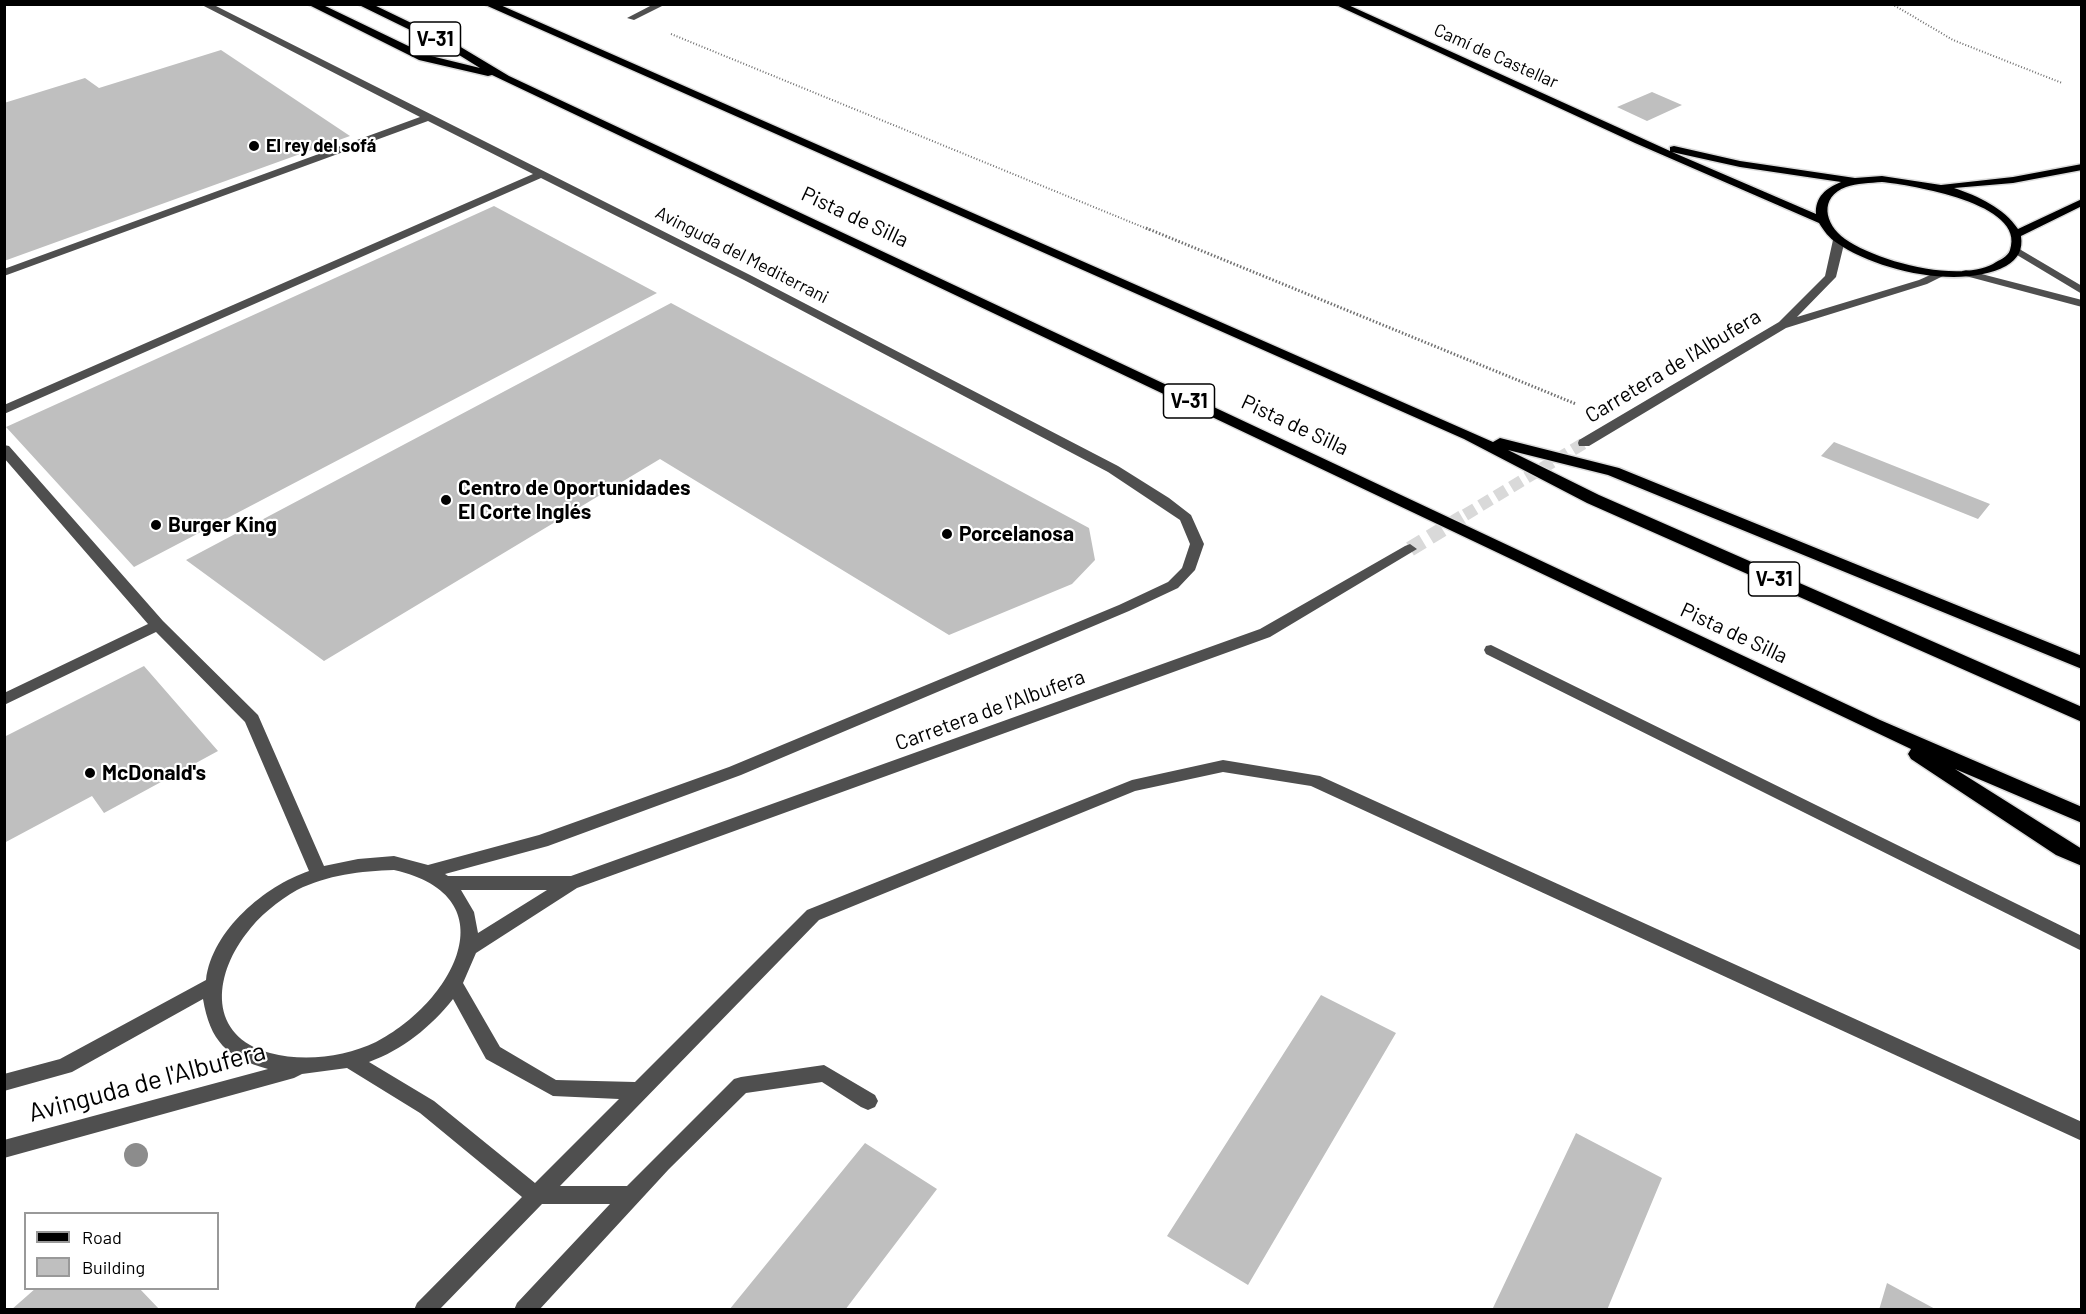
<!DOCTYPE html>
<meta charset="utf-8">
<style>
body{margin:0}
#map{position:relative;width:2086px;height:1314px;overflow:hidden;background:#fff;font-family:Barlow,sans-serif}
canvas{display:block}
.frame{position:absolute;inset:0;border:6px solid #000;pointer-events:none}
.legend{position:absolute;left:24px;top:1212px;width:195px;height:78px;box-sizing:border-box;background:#fff;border:2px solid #999;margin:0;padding:8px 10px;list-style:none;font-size:18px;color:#000}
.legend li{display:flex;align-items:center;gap:12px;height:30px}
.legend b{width:30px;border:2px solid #999}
</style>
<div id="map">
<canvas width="2086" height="1314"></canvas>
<div class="frame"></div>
<ul class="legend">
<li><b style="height:8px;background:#000"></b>Road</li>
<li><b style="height:16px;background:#bfbfbf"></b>Building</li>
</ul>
</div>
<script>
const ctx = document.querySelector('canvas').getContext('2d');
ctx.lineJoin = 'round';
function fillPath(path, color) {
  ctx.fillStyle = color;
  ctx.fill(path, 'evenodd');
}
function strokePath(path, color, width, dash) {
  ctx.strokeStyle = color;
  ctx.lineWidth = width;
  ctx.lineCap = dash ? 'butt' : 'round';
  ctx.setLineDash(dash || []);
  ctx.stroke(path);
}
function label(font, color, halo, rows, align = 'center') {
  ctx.font = font + ' Barlow,sans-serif';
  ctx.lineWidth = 4.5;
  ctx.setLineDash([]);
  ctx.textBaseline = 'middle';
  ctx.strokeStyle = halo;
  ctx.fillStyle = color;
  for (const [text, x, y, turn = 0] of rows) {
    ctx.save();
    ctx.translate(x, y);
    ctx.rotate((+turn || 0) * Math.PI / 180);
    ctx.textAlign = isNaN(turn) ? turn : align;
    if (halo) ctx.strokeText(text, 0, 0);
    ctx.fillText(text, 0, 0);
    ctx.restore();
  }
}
const building = new Path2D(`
 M 221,50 L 350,136 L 4,261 L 4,103 L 85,78 L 99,88 Z
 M 1652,92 L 1682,105 L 1647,121 L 1617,107 Z
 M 494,206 L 657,293 L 134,567 L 6,427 Z
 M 671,303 L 1089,528 L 1095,560 L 1072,584 L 949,635 L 660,459 L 324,661 L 186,560 Z
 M 1834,442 L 1990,504 L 1978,519 L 1821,456 Z
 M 144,666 L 218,751 L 104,813 L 92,796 L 4,843 L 4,737 Z
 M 1321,995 L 1396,1033 L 1248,1285 L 1167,1236 Z
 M 1576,1133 L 1662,1178 L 1607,1310 L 1492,1310 Z
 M 865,1143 L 937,1189 L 845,1310 L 729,1310 Z
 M 1887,1283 L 1937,1310 L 1879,1310 Z
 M 36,1288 L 139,1288 L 160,1310 L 11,1310 Z`);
const minorTunnelFar1 = new Path2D(`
 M 1465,515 L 1584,443`);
const minorTunnel = new Path2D(`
 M 1410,549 L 1468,514`);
const pathFar1 = new Path2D(`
 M 1892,4 L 1953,40 L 2062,83
 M 671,34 L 1150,230`);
const path = new Path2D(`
 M 1146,228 L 1576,404`);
const minor = new Path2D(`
 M 200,4 L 212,4 L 752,276 L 1118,466 L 1169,498 L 1191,515 L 1204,544 L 1195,570 L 1178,588 L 1129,611 L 741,775 L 548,846 L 445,874 L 448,876 L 571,876 L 1260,629 L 1405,546 L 1410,544 L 1417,549 L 1270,637 L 577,888 L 476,953 L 463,983 L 500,1047 L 556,1080 L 635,1082 L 807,910 L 1132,780 L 1223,760 L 1320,776 L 2082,1122 L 2082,1141 L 1311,786 L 1223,772 L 1135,791 L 819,920 L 560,1186 L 627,1186 L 734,1079 L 741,1077 L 824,1065 L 875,1095 L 878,1101 L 875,1107 L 868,1110 L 861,1107 L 822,1082 L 746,1093 L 669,1169 L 539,1310 L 514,1310 L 517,1303 L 610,1204 L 542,1204 L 439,1310 L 414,1310 L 417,1303 L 522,1197 L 420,1113 L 347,1068 L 302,1074 L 294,1078 L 4,1158 L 4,1140 L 268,1069 C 227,1058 210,1041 203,999 L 72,1072 L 4,1091 L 4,1074 L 60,1059 L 206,980 C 212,930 265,886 309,871 L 245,722 L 156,632 L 4,705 L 4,693 L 148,624 L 4,458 L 4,445 L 9,446 L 163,621 L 258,715 L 324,866 L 358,859 L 394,856 L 428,865 L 539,835 L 729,767 L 1119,605 L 1168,582 L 1182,568 L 1190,544 L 1180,520 L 1108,472 L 744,280 L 541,178 L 4,414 L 4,405 L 533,174 L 428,121 L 4,276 L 4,269 L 420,117 ZM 394,870 C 513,897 451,1004 376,1042 C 345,1057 304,1062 270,1053 C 208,1036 213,977 246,934 C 259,916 278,901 297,890 C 327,875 361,871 394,870 ZM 461,890 L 547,890 L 478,933 L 474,912 ZM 453,999 L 486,1059 L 553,1096 L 619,1099 L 535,1183 L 434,1101 L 369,1062 C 402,1050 431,1027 453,999 Z
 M 654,4 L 666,4 L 634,20 L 627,18 Z
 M 1839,237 L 1845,240 L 1836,277 L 1797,317 L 1919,280 L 1937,272 L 1945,272 L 1947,274 L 1927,284 L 1786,328 L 1589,446 L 1579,446 L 1578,443 L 1579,440 L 1779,322 L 1825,276 L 1833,240 Z
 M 2016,247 L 2082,286 L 2082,294 L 2012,252 L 2010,250 Z
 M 1966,270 L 2082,300 L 2082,307 L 1962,275 L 1962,271 Z
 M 1491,645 L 2082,936 L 2082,951 L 1486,654 L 1484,650 L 1486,646 Z`);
const major = new Path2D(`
 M 1334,4 L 1346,4 L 1670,151 L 1670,147 L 1674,146 L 1740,161 L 1855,178 L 1882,176 L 1941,185 L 2013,177 L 2082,164 L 2082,170 L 2013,183 L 1954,188 C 1978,196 2004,208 2018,229 L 2082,199 L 2082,206 L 2021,236 C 2023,250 2018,259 2006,266 C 1961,290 1877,271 1837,243 C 1829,238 1824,231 1819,223 L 1635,143 ZM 1672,152 L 1740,167 L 1841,182 C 1826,188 1815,197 1816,214 ZM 1882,182 C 1910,185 2027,203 2010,250 C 2008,257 1999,260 1993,264 C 1957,283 1876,261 1845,239 C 1824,224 1819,197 1846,187 C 1857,183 1870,183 1882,182 Z`);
const highway = new Path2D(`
 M 307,4 L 321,4 L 427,55 L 480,68 L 451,50 L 357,4 L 372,4 L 459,46 L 509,76 L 1880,720 L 2082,807 L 2082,823 L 1955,769 L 2082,849 L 2082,866 L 2056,855 L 1911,759 L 1908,754 L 1911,749 L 492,75 L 488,76 L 419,60 Z
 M 483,4 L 498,4 L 1493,442 L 1500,438 L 1619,468 L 2082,656 L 2082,669 L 1608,475 L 1508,450 L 1599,495 L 2082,707 L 2082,722 L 1587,503 L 1464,439 Z`);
const trees = [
 [136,1155]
];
const markers = [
 [254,146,6,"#000"],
 [446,500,6,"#000"],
 [156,525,6,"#000"],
 [947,534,6,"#000"],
 [90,773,6,"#000"]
];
const farStreetnames = [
 ["Camí de Castellar",1496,56,24],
 ["Avinguda del Mediterrani",742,255,27]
];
const farPoinames = [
 ["El rey del sofá",266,146]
];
const shields = [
 [435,39,51],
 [1189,401,51],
 [1774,579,51]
];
const shieldNames = [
 ["V-31",435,39],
 ["V-31",1189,401],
 ["V-31",1774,579]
];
const streetNames = [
 ["Pista de Silla",855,217,25],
 ["Carretera de l'Albufera",1673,366,-31],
 ["Pista de Silla",1295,425,25],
 ["Pista de Silla",1734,633,25],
 ["Carretera de l'Albufera",990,710,-20]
];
const poiNames = [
 ["Centro de Oportunidades",458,488],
 ["El Corte Inglés",458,512],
 ["Burger King",168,525],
 ["Porcelanosa",959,534],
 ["McDonald's",102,773]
];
const nearStreetnames = [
 ["Avinguda de l'Albufera",147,1082,-15]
];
fillPath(building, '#bfbfbf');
strokePath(minorTunnelFar1, '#d9d9d9', 12, [12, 6]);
strokePath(minorTunnel, '#d9d9d9', 15, [15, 8]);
strokePath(major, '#dbdbdb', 3);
strokePath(highway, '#dbdbdb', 3);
strokePath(pathFar1, '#717171', 2, [1, 2]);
strokePath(path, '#717171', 3, [1.5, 2]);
fillPath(minor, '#4f4f4f');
fillPath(major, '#000');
fillPath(highway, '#000');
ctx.fillStyle = '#8c8c8c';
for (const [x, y] of trees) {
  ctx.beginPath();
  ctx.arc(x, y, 12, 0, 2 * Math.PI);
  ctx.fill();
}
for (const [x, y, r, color] of markers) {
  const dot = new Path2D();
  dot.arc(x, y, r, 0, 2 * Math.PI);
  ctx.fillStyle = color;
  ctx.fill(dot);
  strokePath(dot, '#fff', 2);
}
label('18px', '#000', '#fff', farStreetnames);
label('bold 18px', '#000', '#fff', farPoinames, 'left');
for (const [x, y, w] of shields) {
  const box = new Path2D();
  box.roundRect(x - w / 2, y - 17, w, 34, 4.5);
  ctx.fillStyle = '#fff';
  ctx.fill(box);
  strokePath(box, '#000', 1.5);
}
label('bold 20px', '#000', null, shieldNames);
label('21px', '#000', '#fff', streetNames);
label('bold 21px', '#000', '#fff', poiNames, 'left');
label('26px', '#000', '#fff', nearStreetnames);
</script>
